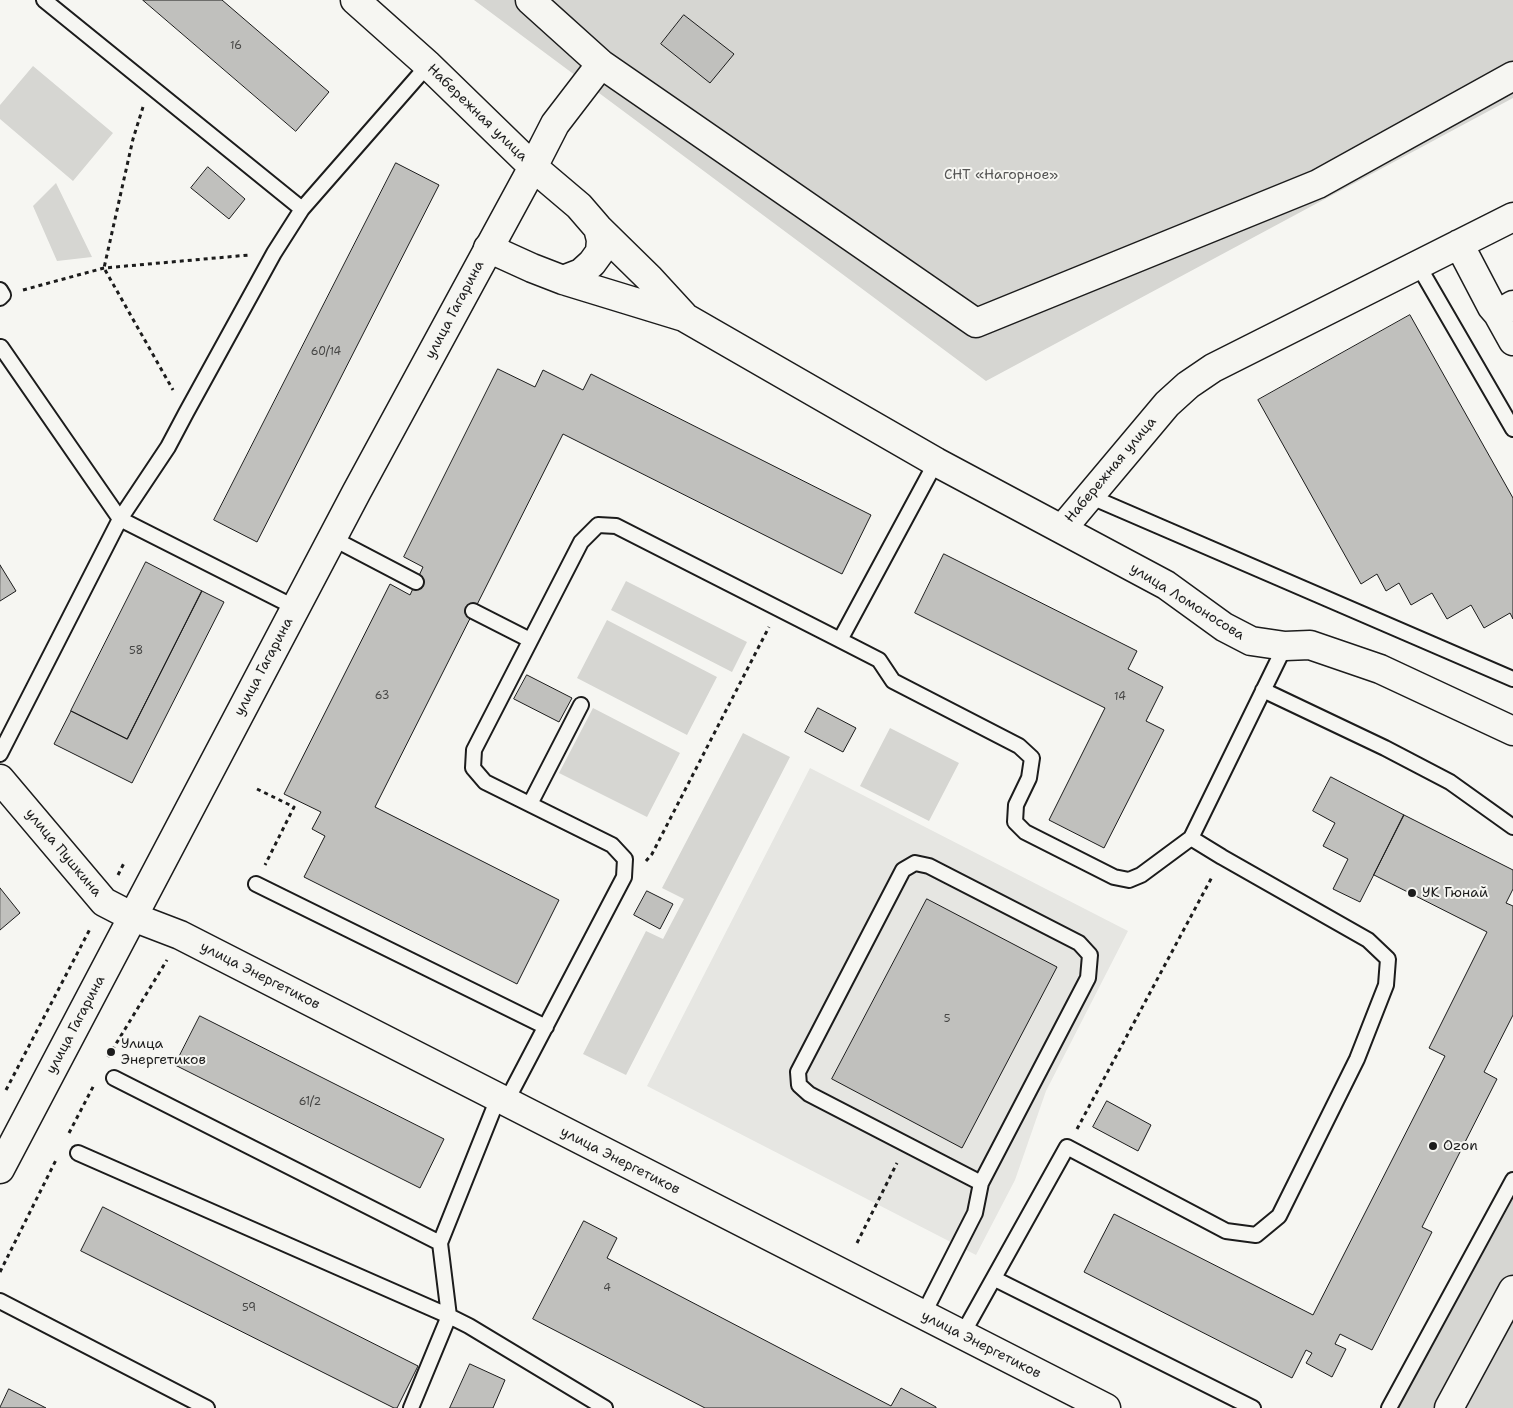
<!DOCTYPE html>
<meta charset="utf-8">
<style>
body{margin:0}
canvas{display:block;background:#f6f6f2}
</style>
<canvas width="1513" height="1408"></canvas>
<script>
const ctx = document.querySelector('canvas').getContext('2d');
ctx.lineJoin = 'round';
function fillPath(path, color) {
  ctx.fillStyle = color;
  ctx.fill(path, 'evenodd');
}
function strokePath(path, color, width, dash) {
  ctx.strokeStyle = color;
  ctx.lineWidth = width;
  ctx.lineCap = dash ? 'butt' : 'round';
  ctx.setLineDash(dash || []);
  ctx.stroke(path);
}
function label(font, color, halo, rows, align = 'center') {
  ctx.font = font + ' "Shantell Sans",sans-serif';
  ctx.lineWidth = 4;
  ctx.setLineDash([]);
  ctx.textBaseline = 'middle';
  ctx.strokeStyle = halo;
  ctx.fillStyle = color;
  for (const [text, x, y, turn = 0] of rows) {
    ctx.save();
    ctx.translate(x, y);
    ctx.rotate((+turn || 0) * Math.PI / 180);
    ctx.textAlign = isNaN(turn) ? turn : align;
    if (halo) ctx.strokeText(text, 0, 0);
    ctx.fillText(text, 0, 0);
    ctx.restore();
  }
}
const built = new Path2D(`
 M 810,768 L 1128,931 L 1046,1091 L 1015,1180 L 976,1255 L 647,1086 Z`);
const green = new Path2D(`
 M 474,0 L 1513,0 L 1513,98 L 986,381 Z
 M 33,66 L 113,133 L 73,181 L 0,119 L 0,105 Z
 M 56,183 L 92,257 L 57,261 L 33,206 Z
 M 626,581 L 747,642 L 732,672 L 611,610 Z
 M 607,620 L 717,677 L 687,735 L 577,678 Z
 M 593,708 L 680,753 L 647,817 L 559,773 Z
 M 890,728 L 959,763 L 929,821 L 860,786 Z
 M 743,733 L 790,757 L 626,1075 L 583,1054 L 646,931 L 663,939 L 684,899 L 662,888 Z
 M 1513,1179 L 1513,1408 L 1388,1408 Z`);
const building = new Path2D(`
 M 143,0 L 222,0 L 329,92 L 296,131 Z
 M 684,15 L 734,54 L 710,83 L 661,44 Z
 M 396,163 L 439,185 L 257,542 L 214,520 Z
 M 208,167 L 245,199 L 229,219 L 191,188 Z
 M 1410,315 L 1513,498 L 1513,619 L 1510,613 L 1484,628 L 1471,605 L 1447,619 L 1432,593 L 1411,605 L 1399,583 L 1386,591 L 1377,574 L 1361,584 L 1258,400 Z
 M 498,369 L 535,387 L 543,370 L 583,390 L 591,374 L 871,515 L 842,574 L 563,434 L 375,807 L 559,900 L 517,984 L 304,877 L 325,836 L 312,829 L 321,812 L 284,794 L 390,584 L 410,595 L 423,567 L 404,557 Z
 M 944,554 L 1137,651 L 1128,669 L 1163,687 L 1146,721 L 1164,730 L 1104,848 L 1049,820 L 1105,708 L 915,613 Z
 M 146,562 L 202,591 L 127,739 L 71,711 Z
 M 0,565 L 16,591 L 0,601 Z
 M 202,591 L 224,602 L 132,783 L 54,744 L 71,711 L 127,739 Z
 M 527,675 L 572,698 L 559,722 L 514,699 Z
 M 818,708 L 856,728 L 843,752 L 805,732 Z
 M 1331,777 L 1404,815 L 1360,902 L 1333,889 L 1348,859 L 1323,846 L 1335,823 L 1313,811 Z
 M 1404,815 L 1513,870 L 1513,889 L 1506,903 L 1513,906 L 1513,1015 L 1484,1072 L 1497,1079 L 1422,1227 L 1432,1232 L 1372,1350 L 1340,1334 L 1335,1344 L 1346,1349 L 1332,1377 L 1306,1363 L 1312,1353 L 1306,1350 L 1292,1378 L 1084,1272 L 1114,1214 L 1313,1315 L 1445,1056 L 1429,1048 L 1487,932 L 1374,875 Z
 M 0,888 L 20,913 L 0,930 Z
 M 647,891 L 673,904 L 660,929 L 634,915 Z
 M 927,899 L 1057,967 L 962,1148 L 832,1079 Z
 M 200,1016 L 444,1139 L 420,1188 L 175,1065 Z
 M 1107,1101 L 1151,1125 L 1138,1151 L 1093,1127 Z
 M 103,1207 L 418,1366 L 397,1408 L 394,1408 L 81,1251 Z
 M 584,1221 L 617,1238 L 607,1258 L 891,1406 L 901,1388 L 936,1407 L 936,1408 L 705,1408 L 533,1319 Z
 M 470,1364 L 505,1380 L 493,1408 L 450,1408 Z
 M 9,1389 L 46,1408 L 0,1408 Z`);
const path = new Path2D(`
 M 143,107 L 133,139 L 104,268 L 173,390
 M 23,290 L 104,268 L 249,255
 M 257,789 L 294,807 L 265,865
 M 646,861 L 652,854 L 769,627
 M 118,875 L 125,861
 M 108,1057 L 167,960
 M 6,1090 L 91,927
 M 1077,1129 L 1212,877
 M 69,1133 L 94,1085
 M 857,1243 L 897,1163
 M 0,1272 L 57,1158`);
const lane = new Path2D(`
 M 302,209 L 428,65
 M 1418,265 L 1513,429
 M 0,290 L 3,295 L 0,298
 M 1,347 L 120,519 L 296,608
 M 936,462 L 840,640 L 879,660 L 893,681 L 1019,746 L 1032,758 L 1029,778 L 1016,805 L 1015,822 L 1025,832 L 1114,877 L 1129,880 L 1141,875 L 1191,838 L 1285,646
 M 1089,496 L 1513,679
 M 332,538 L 416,582
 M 473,611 L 530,640
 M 1263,690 L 1385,748 L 1450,782 L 1513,827
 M 0,754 L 120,519 L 168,447 L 186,413 L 274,253 L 302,209 L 44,0
 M 530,804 L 581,705
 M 256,884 L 546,1027
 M 114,1078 L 440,1243 L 498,1098
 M 506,1102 L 624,877 L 625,859 L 612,845 L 485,782 L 473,768 L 474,750 L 581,542 L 598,525 L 616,526 L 840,640
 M 78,1153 L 449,1316 L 440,1243
 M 995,1279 L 1253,1408
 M 0,1301 L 207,1408
 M 923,1315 L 975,1213 L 981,1183 L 1088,978 L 1090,955 L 1079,943 L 929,866 L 915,863 L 903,870 L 798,1072 L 799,1085 L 809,1094 L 981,1183
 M 962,1335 L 1067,1147 L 1226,1231 L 1256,1235 L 1279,1216 L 1357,1059 L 1386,985 L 1388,959 L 1368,940 L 1222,857 L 1191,838
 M 411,1408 L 449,1316 L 469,1326 L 605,1408
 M 1389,1408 L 1513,1180`);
const street = new Path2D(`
 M 530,0 L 601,64 L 976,323 L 1318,184 L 1513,76
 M 601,64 L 555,124 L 533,167 L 579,206 L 598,228 L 649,278 L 683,315
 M 1459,244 L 1492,307 L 1498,314
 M 488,248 L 532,268 L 563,280 L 684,317 L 936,462 L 1166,585 L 1224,627 L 1251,641 L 1285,646 L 1310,645 L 1380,669 L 1513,731
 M 563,280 L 581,273 L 592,263 L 600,252 L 601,240 L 598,228
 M 1513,305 L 1498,314 L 1513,341
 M 1062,529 L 1167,404 L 1188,385 L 1213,368 L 1513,217
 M 0,779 L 104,902 L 133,917 L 180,935 L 1106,1408
 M 1449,1408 L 1513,1290`);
const secondary = new Path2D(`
 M 0,1169 L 356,493 L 533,167 L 428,65 L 355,0`);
const markers = [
 [1412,893,5,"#1c1c1c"],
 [111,1052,5,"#1c1c1c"],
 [1433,1146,5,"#1c1c1c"]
];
const numberNames = [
 ["16",236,46],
 ["60/14",326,352],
 ["58",136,651],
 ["63",382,696],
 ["14",1120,697],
 ["5",947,1019],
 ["61/2",310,1102],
 ["4",607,1288],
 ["59",249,1308]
];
const streetNames = [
 ["Набережная улица",477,113,44],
 ["улица Гагарина",455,310,-62],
 ["Набережная улица",1111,470,-50],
 ["улица Ломоносова",1187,602,32],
 ["улица Гагарина",264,667,-62],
 ["улица Пушкина",63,853,50],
 ["улица Энергетиков",260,976,27],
 ["улица Гагарина",76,1025,-62],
 ["улица Энергетиков",620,1161,27],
 ["улица Энергетиков",981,1345,27]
];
const parkNames = [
 ["СНТ «Нагорное»",1001,175]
];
const poiNames = [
 ["УК Гюнай",1422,893],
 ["Улица",121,1044],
 ["Энергетиков",121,1060],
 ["Ozon",1443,1146]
];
fillPath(built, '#e6e6e2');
fillPath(green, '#d6d6d2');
fillPath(building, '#c0c0bd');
strokePath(building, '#1c1c1c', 1);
strokePath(lane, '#1c1c1c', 18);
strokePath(street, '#1c1c1c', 31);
strokePath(secondary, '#1c1c1c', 31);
strokePath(path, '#1c1c1c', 3, [4, 4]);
strokePath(lane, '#f6f6f2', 14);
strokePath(street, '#f6f6f2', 28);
strokePath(secondary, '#f6f6f2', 28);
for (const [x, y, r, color] of markers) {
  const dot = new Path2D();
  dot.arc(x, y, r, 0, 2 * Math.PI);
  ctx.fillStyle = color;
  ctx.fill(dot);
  strokePath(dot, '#f6f6f2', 2);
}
label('11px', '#454544', null, numberNames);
label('14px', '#1c1c1c', '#f6f6f2', streetNames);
label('14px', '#545453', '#f6f6f2', parkNames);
label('14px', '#1c1c1c', '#f6f6f2', poiNames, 'left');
</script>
